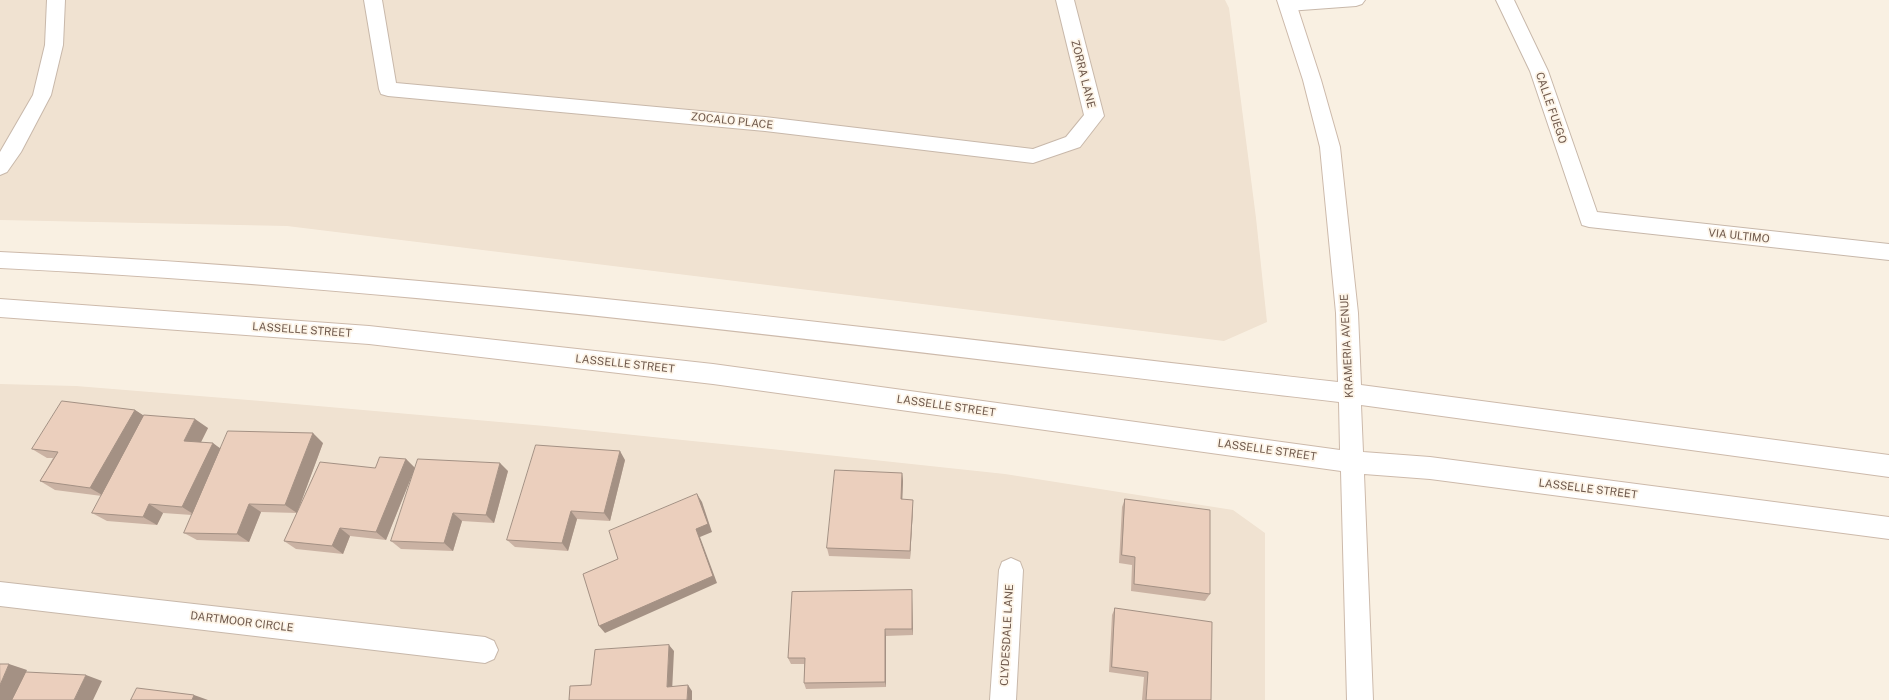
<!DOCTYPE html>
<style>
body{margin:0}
canvas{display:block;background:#f9f0e2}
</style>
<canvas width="1889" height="700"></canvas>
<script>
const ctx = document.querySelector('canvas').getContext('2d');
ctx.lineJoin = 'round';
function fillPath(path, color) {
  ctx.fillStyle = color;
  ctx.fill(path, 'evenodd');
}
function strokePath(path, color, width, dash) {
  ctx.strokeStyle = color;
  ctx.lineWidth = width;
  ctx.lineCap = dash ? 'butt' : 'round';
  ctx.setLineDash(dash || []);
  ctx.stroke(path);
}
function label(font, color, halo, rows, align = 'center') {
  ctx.font = font + ' "Public Sans",sans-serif';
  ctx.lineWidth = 3.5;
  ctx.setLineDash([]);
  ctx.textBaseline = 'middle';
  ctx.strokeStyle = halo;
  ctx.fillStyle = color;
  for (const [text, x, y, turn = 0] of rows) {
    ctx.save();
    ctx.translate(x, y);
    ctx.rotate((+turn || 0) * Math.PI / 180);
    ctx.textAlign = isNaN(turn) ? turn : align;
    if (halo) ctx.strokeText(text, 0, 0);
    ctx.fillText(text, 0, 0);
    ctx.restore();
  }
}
const residential = new Path2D(`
 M 0,0 L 1225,0 L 1229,8 L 1256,218 L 1267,322 L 1224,341 L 287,226 L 0,220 Z
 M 0,384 L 76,386 L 261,401 L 545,426 L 771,449 L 1005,474 L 1233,510 L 1265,533 L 1265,700 L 0,700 Z`);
const street = new Path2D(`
 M 47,0 L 65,0 L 63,45 L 51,95 L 21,152 L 7,172 L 0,175 L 0,152 L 33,95 L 45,45 Z
 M 364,0 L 382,0 L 396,83 L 765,117 L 1033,149 L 1066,137 L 1084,115 L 1056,0 L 1074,0 L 1104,116 L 1080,147 L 1033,163 L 765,131 L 388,96 L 381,94 L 379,89 Z
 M 1284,0 L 1365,0 L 1362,4 L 1356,6 L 1288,11 L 1282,9 L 1279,5 Z
 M 1496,0 L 1514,0 L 1548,71 L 1597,212 L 1889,244 L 1889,260 L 1589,227 L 1582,225 L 1530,71 Z
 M 1011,558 L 1020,562 L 1023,570 L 1016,700 L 990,700 L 999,570 L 1002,562 Z
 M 0,582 L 485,637 L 494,641 L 498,650 L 494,659 L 485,663 L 0,606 Z`);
const secondary = new Path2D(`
 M 1277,0 L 1295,0 L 1321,80 L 1340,147 L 1358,313 L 1361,385 L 1889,455 L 1889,477 L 1361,405 L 1363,452 L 1430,457 L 1889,517 L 1889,539 L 1430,479 L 1364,474 L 1373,700 L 1347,700 L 1341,471 L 713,384 L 369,344 L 0,317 L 0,299 L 369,326 L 713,364 L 1340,450 L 1339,402 C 893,350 448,290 0,268 L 0,252 C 448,272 893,332 1338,382 L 1336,313 L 1320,147 L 1303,80 Z`);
const wall = new Path2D(`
 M 135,410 L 144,416 L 208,428 L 201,442 L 220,448 L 323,443 L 297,513 L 261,512 L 249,542 L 197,540 L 184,533 L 192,515 L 163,513 L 157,525 L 107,521 L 92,513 L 102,496 L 55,490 L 40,481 L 53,458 L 47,458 L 32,449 Z
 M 406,459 L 415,468 L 386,540 L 350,536 L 343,554 L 296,549 L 284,541 L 375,468 Z
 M 625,460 L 610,521 L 577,519 L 568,551 L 515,547 L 507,540 Z
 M 508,471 L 494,523 L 462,521 L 453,551 L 401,549 L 391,541 Z
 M 902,473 L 903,481 L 902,499 L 913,508 L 910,559 L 829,556 L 827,548 Z
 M 1125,499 L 1210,594 L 1205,601 L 1131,591 L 1132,565 L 1119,563 L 1122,507 Z
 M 912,597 L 913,635 L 886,636 L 886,687 L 806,689 L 804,683 L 804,664 L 791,664 L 788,658 Z
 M 1115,608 L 1211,700 L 1142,700 L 1144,677 L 1109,672 L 1112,615 Z`);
const shadedWall = new Path2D(`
 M 135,410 L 149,419 L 104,496 L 90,488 Z
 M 195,419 L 208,428 L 197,450 L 184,441 Z
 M 313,433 L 323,443 L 297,513 L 285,505 Z
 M 213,443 L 225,452 L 195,515 L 182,507 Z
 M 620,451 L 625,460 L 610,521 L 604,513 Z
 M 406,459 L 415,468 L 386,540 L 376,532 Z
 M 500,463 L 508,471 L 494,523 L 486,515 Z
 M 902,473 L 903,481 L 902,507 L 901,499 Z
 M 697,494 L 702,502 L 712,532 L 700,537 L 717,583 L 605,633 L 599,626 L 696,529 Z
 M 913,500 L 913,508 L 910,559 L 910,551 Z
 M 149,504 L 163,513 L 157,525 L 143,517 Z
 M 249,504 L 261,512 L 249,542 L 237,534 Z
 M 571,511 L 577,519 L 568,551 L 562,543 Z
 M 453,513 L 462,521 L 453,551 L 444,543 Z
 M 340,528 L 350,536 L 343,554 L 332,546 Z
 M 912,590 L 912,597 L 913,635 L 912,629 Z
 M 885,629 L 886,636 L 886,687 L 885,682 Z
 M 669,645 L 674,651 L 672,692 L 667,687 Z
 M 9,664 L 27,670 L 14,700 L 0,700 L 0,685 Z
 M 86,675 L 102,681 L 93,700 L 74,700 Z
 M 688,685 L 692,691 L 692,700 L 687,700 Z
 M 194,695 L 208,700 L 192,700 Z`);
const building = new Path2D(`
 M 62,401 L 135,410 L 90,488 L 40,481 L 58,452 L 32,449 Z
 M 144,415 L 195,419 L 184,441 L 213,443 L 182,507 L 149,504 L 143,517 L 92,513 Z
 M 228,431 L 313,433 L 285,505 L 249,504 L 237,534 L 184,533 Z
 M 536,445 L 620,451 L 604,513 L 571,511 L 562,543 L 507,540 Z
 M 380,457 L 406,459 L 376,532 L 340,528 L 332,546 L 284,541 L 320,462 L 375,468 Z
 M 418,459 L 500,463 L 486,515 L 453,513 L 444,543 L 391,541 Z
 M 835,470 L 902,473 L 901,499 L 913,500 L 910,551 L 827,548 Z
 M 697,494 L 708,524 L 696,529 L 713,576 L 599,626 L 583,574 L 618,559 L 609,531 Z
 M 1125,499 L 1210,510 L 1210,594 L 1134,584 L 1135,557 L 1122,555 Z
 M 912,590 L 912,629 L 885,629 L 885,682 L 804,683 L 805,658 L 788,658 L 792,592 Z
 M 1115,608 L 1212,622 L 1211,700 L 1146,700 L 1148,672 L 1112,667 Z
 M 669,645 L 667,687 L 688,685 L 687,700 L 569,700 L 570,686 L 591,685 L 595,650 Z
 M 0,664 L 9,664 L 0,685 Z
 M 26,672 L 86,675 L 74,700 L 12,700 Z
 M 137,688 L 194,695 L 192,700 L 131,700 Z`);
const streetNames = [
 ["ZORRA LANE",1083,74,76],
 ["CALLE FUEGO",1551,108,71],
 ["ZOCALO PLACE",732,121,6],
 ["VIA ULTIMO",1739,236,6],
 ["LASSELLE STREET",302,330,4],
 ["KRAMERIA AVENUE",1347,346,-93],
 ["LASSELLE STREET",625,364,6],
 ["LASSELLE STREET",946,406,8],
 ["LASSELLE STREET",1267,450,8],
 ["LASSELLE STREET",1588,489,7],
 ["DARTMOOR CIRCLE",242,622,7],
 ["CLYDESDALE LANE",1007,635,-87]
];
fillPath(residential, '#f0e2d1');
strokePath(street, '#c8b8aa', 2);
strokePath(secondary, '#cdbaab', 2);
fillPath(street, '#fff');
fillPath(secondary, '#fff');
fillPath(wall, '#cab2a3');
fillPath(shadedWall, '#a49184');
fillPath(building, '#ebcfbd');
strokePath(building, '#a49184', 1);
label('11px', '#6e584b', '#fdf4e7', streetNames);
</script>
